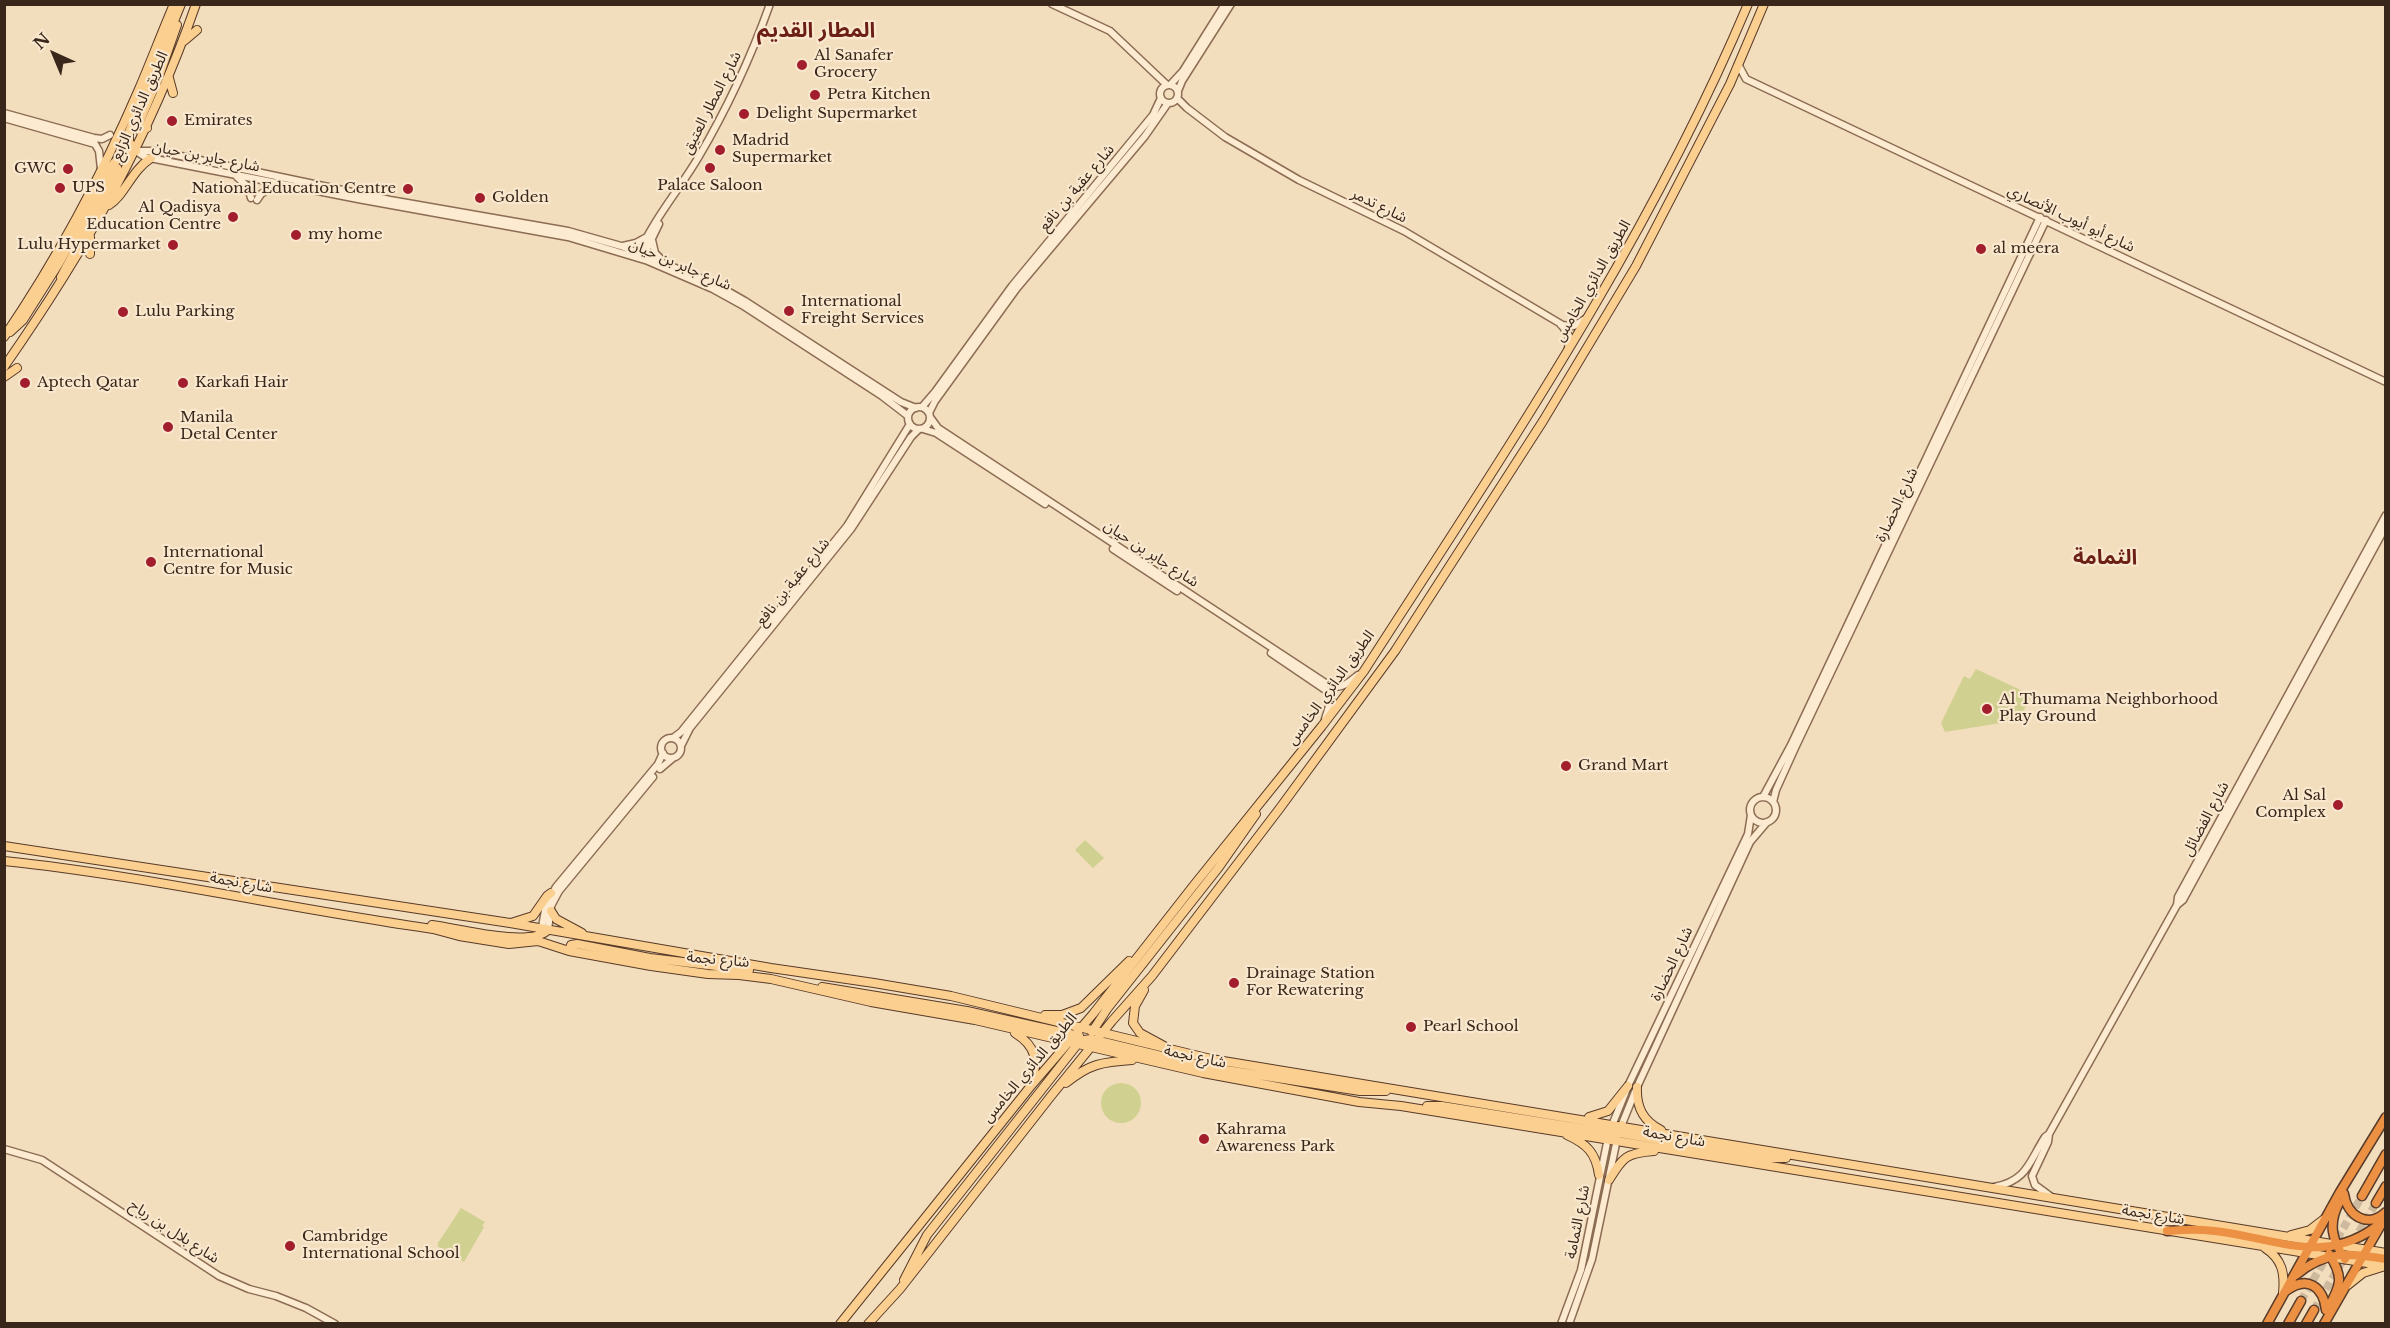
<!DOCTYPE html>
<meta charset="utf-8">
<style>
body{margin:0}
#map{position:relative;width:2390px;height:1328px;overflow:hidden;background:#f2ddbd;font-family:"Libre Baskerville",serif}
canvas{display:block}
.frame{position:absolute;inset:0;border:6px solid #3a271b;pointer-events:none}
.north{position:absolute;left:24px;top:24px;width:60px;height:60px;-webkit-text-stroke:4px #f9e8ce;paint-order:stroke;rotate:316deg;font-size:16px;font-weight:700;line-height:24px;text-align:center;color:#3a271b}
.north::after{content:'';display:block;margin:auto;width:21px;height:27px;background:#3a271b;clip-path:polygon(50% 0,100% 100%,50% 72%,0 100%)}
</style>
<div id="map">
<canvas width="2390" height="1328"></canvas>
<div class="frame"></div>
<div class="north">N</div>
</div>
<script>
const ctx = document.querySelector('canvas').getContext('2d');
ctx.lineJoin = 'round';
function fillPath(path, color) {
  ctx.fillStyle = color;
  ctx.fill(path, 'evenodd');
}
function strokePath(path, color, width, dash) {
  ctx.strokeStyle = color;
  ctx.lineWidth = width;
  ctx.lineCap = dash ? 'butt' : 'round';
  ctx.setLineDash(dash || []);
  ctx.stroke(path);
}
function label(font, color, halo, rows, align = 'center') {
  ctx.font = font + ' "Libre Baskerville","Noto Sans Arabic",serif';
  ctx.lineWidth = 4.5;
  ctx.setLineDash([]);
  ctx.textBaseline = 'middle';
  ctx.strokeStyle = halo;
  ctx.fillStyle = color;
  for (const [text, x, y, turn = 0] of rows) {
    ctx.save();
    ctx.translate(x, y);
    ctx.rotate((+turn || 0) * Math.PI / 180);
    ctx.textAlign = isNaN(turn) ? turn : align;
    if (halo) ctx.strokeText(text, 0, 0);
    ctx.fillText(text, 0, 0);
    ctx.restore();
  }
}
const green = new Path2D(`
 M 1976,669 L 2029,694 L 2030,698 L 2019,720 L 1945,732 L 1941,723 L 1964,676 L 1970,679 Z
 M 1085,840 L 1104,858 L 1093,868 L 1075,850 Z
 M1101 1103a20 20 0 1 1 40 0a20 20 0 1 1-40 0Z
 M 461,1208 L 485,1222 L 482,1226 L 484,1227 L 464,1262 L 438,1247 L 438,1243 Z`);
const highwayTunnel = new Path2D(`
 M 2353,1242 L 2376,1203
 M 2301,1301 L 2362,1196
 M 2314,1310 L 2347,1253`);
const minor = new Path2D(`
 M 1052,4 L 1110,31 L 1167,85
 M 1738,64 L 1746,79 L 2386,382
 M 1170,85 L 1183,71 L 1225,4
 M1160 94a9 9 0 1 1 18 0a9 9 0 1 1-18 0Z
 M 1178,91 L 1182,81 L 1231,4
 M 1177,98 L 1187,108 L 1225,137 L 1299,180 L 1404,231 L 1561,324 L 1569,336 L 1568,350
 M 4,113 L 94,138 L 102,139 L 110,135
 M 4,118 L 95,144 L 99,151 L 101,169
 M 136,151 L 157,151 L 390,200 L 568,231 L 621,246 L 715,284 L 745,301 L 901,402 L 916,408
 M 136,151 L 145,157 L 358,199 L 568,237 L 648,261 L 713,289 L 742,305 L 882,396 L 908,416
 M 237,177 L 248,187 L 251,198
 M 257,200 L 261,194 L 277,184
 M 652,240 L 655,253 L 661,259
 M 623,246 L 636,243 L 647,237
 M 644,255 L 659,224
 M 638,256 C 652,221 679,190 698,158 C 727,109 751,57 770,4
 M 1561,325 L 1574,326 L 1585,319
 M908 418a11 11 0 1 1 22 0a11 11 0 1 1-22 0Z
 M 922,407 L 935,392 L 1012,286 L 1153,115 L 1161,98
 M 929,413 L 935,401 L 1017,288 L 1145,136 L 1168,103
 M 930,417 L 938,428 L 1327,684 C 1340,691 1348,683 1358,675
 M 923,429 L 936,433 L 1045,504
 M 1113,549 L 1177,591
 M 1271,653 L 1327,691 L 1331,700 L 1325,719
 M661 748a10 10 0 1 1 20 0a10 10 0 1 1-20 0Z
 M 673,738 L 681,732 L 847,526 L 910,424
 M 681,746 L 690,728 L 851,529 L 911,437 L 919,429
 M 660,769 L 673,758
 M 1763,797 L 1791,745 L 2040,217
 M1750 810a13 13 0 1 1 26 0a13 13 0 1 1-26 0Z
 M 1773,802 L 1776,790 L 1795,748 L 2046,220
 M 2177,905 L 2183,900 L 2386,526
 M 548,930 L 551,906 L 559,891 L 653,777
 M 541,933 L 546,904 L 556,887 L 658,764 L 663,753
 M 1611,1128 L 1628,1086 L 1748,834 L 1751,815
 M 1620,1129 L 1637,1087 L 1750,842 L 1767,822
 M 2049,1134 L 2048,1142 L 2032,1176 L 2035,1185 L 2050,1196
 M 4,1149 L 42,1160 L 219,1276 L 249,1289 L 276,1296 L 306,1308 L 335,1324
 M 1994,1187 C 2027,1181 2029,1162 2045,1137 L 2049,1134 L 2177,905 L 2178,897 L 2386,515
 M 1561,1324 L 1581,1270 L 1608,1138
 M 1569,1324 L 1592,1259 L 1617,1139`);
const major = new Path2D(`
 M 184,41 L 197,30
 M 169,78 L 173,93
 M 147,128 L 140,131 L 138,125 L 158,79 L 177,25
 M 136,151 L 129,142 L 129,132 L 181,4
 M 109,205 C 124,196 132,170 151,158
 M 90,237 L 90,254
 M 61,277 L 116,173 L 117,168 L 111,167
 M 10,332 L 23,320 L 59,263 L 114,163 L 125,152 L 136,151
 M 4,337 C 57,259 102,175 139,89 C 151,61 162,32 174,4
 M 4,367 C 86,249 148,141 196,4
 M 4,377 L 17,368
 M 4,846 L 510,923 L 771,968 L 874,983 L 951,996 L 1211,1059 L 2386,1253
 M 4,861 C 148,876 290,909 433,929 L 459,936 L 509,944 L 538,941 L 569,951 L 651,966 L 708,974 L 739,975 L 771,979 L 871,1002 L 975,1020 L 1203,1073 L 1359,1102 L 1401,1106 L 2386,1266
 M 551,911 L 556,919 L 582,933
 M 511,923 L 533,916 L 547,896 L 551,893
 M 432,925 C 457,928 530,948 548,930
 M 569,951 L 571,945 L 577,944 L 650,958 L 749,970
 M 822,987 L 967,1011 L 1079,1036
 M 1144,990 L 1135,1006 L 1133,1023 L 1140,1033 L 1164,1046
 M 1045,1015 L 1062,1015 L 1081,1008 L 1129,961
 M 1092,1032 L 1107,1009 L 1219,867 L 1256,814
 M 1015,1033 C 1036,1046 1039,1061 1031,1084
 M 1071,1042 L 1091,1039 L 1207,1067 L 1360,1091 L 1386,1091
 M 1066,1083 C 1089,1064 1102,1062 1132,1060
 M 1637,1087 C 1636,1107 1643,1121 1661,1130
 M 1427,1106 L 1442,1106 L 1610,1133 L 1622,1125
 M 1589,1117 L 1608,1111 L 1628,1086
 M 1567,1135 C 1587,1144 1596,1153 1599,1175
 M 1611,1137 L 1619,1133 L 1769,1158 L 1786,1158
 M 1609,1180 C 1623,1157 1626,1153 1654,1151
 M 2291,1235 L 2310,1230 L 2323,1220
 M 2265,1248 C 2282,1259 2285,1273 2283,1293
 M 904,1280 L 927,1235 L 1080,1041
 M 2348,1285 L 2363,1273 L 2382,1267
 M 840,1324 L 1030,1087 L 1093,1014 L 1194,885 L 1322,726 L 1364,671 C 1503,455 1648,242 1748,4
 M 868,1324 L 900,1289 L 1051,1096 L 1112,1021 L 1152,976 L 1280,808 L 1395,651 L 1543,421 L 1636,266 L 1730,84 L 1764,4`);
const highway = new Path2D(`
 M 2344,1194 C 2347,1216 2368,1229 2386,1212
 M 2362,1196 L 2386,1154
 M 2339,1203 C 2328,1224 2332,1240 2345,1259
 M 2376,1203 L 2386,1186
 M 2167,1231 C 2179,1230 2192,1229 2204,1230 C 2270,1234 2324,1271 2382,1222
 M 2296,1275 C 2326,1250 2349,1253 2386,1259
 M 2286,1291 C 2307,1275 2323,1286 2326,1310
 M 2328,1308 C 2341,1285 2344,1277 2329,1254
 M 2267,1324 L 2340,1192 L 2386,1117
 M 2288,1324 L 2301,1301
 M 2306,1324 L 2314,1310
 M 2324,1324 L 2386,1216`);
const markers = [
 [802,65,6,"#a21e2c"],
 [815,95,6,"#a21e2c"],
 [744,114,6,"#a21e2c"],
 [172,121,6,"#a21e2c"],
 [720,150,6,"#a21e2c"],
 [710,168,6,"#a21e2c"],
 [68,169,6,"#a21e2c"],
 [60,188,6,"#a21e2c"],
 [408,189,6,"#a21e2c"],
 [480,198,6,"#a21e2c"],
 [233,217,6,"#a21e2c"],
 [296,235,6,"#a21e2c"],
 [173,245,6,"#a21e2c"],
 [1981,249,6,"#a21e2c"],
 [789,311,6,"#a21e2c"],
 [123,312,6,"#a21e2c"],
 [25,383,6,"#a21e2c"],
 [183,383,6,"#a21e2c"],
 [168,427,6,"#a21e2c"],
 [151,562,6,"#a21e2c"],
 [1987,709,6,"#a21e2c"],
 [1566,766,6,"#a21e2c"],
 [2338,805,6,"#a21e2c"],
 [1234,983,6,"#a21e2c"],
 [1411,1027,6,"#a21e2c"],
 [1204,1139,6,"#a21e2c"],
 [290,1246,6,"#a21e2c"]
];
const poiNames = [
 ["Al Sanafer",814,56],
 ["Grocery",814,73],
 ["Petra Kitchen",827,95],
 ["Delight Supermarket",756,114],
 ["Emirates",184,121],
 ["Madrid",732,141],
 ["Supermarket",732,158],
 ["GWC",56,169,"right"],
 ["Palace Saloon",710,186,"center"],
 ["UPS",72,188],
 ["National Education Centre",396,189,"right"],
 ["Golden",492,198],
 ["Al Qadisya",221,208,"right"],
 ["Education Centre",221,225,"right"],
 ["my home",308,235],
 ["Lulu Hypermarket",161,245,"right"],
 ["al meera",1993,249],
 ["International",801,302],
 ["Freight Services",801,319],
 ["Lulu Parking",135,312],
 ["Aptech Qatar",37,383],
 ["Karkafi Hair",195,383],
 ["Manila",180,418],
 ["Detal Center",180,435],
 ["International",163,553],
 ["Centre for Music",163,570],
 ["Al Thumama Neighborhood",1999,700],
 ["Play Ground",1999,717],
 ["Grand Mart",1578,766],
 ["Al Sal",2326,796,"right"],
 ["Complex",2326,813,"right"],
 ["Drainage Station",1246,974],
 ["For Rewatering",1246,991],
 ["Pearl School",1423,1027],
 ["Kahrama",1216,1130],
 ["Awareness Park",1216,1147],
 ["Cambridge",302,1237],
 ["International School",302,1254]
];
const streetNames = [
 ["شارع المطار العتيق",712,103,-63],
 ["الطريق الدائري الرابع",140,106,-66],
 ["شارع جابر بن حيان",206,157,11],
 ["شارع عقبة بن نافع",1077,188,-50],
 ["شارع تدمر",1379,206,26],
 ["شارع أبو أيوب الأنصاري",2071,219,25],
 ["شارع جابر بن حيان",680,265,23],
 ["الطريق الدائري الخامس",1593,281,-60],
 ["شارع الحضارة",1897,505,-65],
 ["شارع جابر بن حيان",1151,554,33],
 ["شارع عقبة بن نافع",793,582,-51],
 ["الطريق الدائري الخامس",1331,688,-54],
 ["شارع الفضائل",2206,819,-62],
 ["شارع نجمة",241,883,10],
 ["شارع نجمة",718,960,5],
 ["شارع الحضارة",1672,964,-65],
 ["شارع نجمة",1195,1057,12],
 ["الطريق الدائري الخامس",1030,1068,-50],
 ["شارع نجمة",1674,1137,10],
 ["شارع نجمة",2153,1215,9],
 ["شارع الثمامة",1578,1222,-79],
 ["شارع بلال بن رباح",174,1232,33]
];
const districtNames = [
 ["المطار القديم",816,31],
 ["الثمامة",2105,558]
];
fillPath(green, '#d0d190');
strokePath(highwayTunnel, '#cdb99d', 8, [8, 4]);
strokePath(minor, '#8c6d54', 9);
strokePath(major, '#593b29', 10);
strokePath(highway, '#593b29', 11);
strokePath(minor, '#fcebd1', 6);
strokePath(major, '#facf90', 8);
strokePath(highway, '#ec9144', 8);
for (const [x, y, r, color] of markers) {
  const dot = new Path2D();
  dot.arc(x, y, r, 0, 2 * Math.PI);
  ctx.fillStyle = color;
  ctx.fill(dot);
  strokePath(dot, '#f9e8ce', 2);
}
label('15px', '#3a271b', '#f9e8ce', poiNames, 'left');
label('15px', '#3a271b', '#f9e8ce', streetNames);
label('bold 21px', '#6b1f15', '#f9e8ce', districtNames);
</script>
